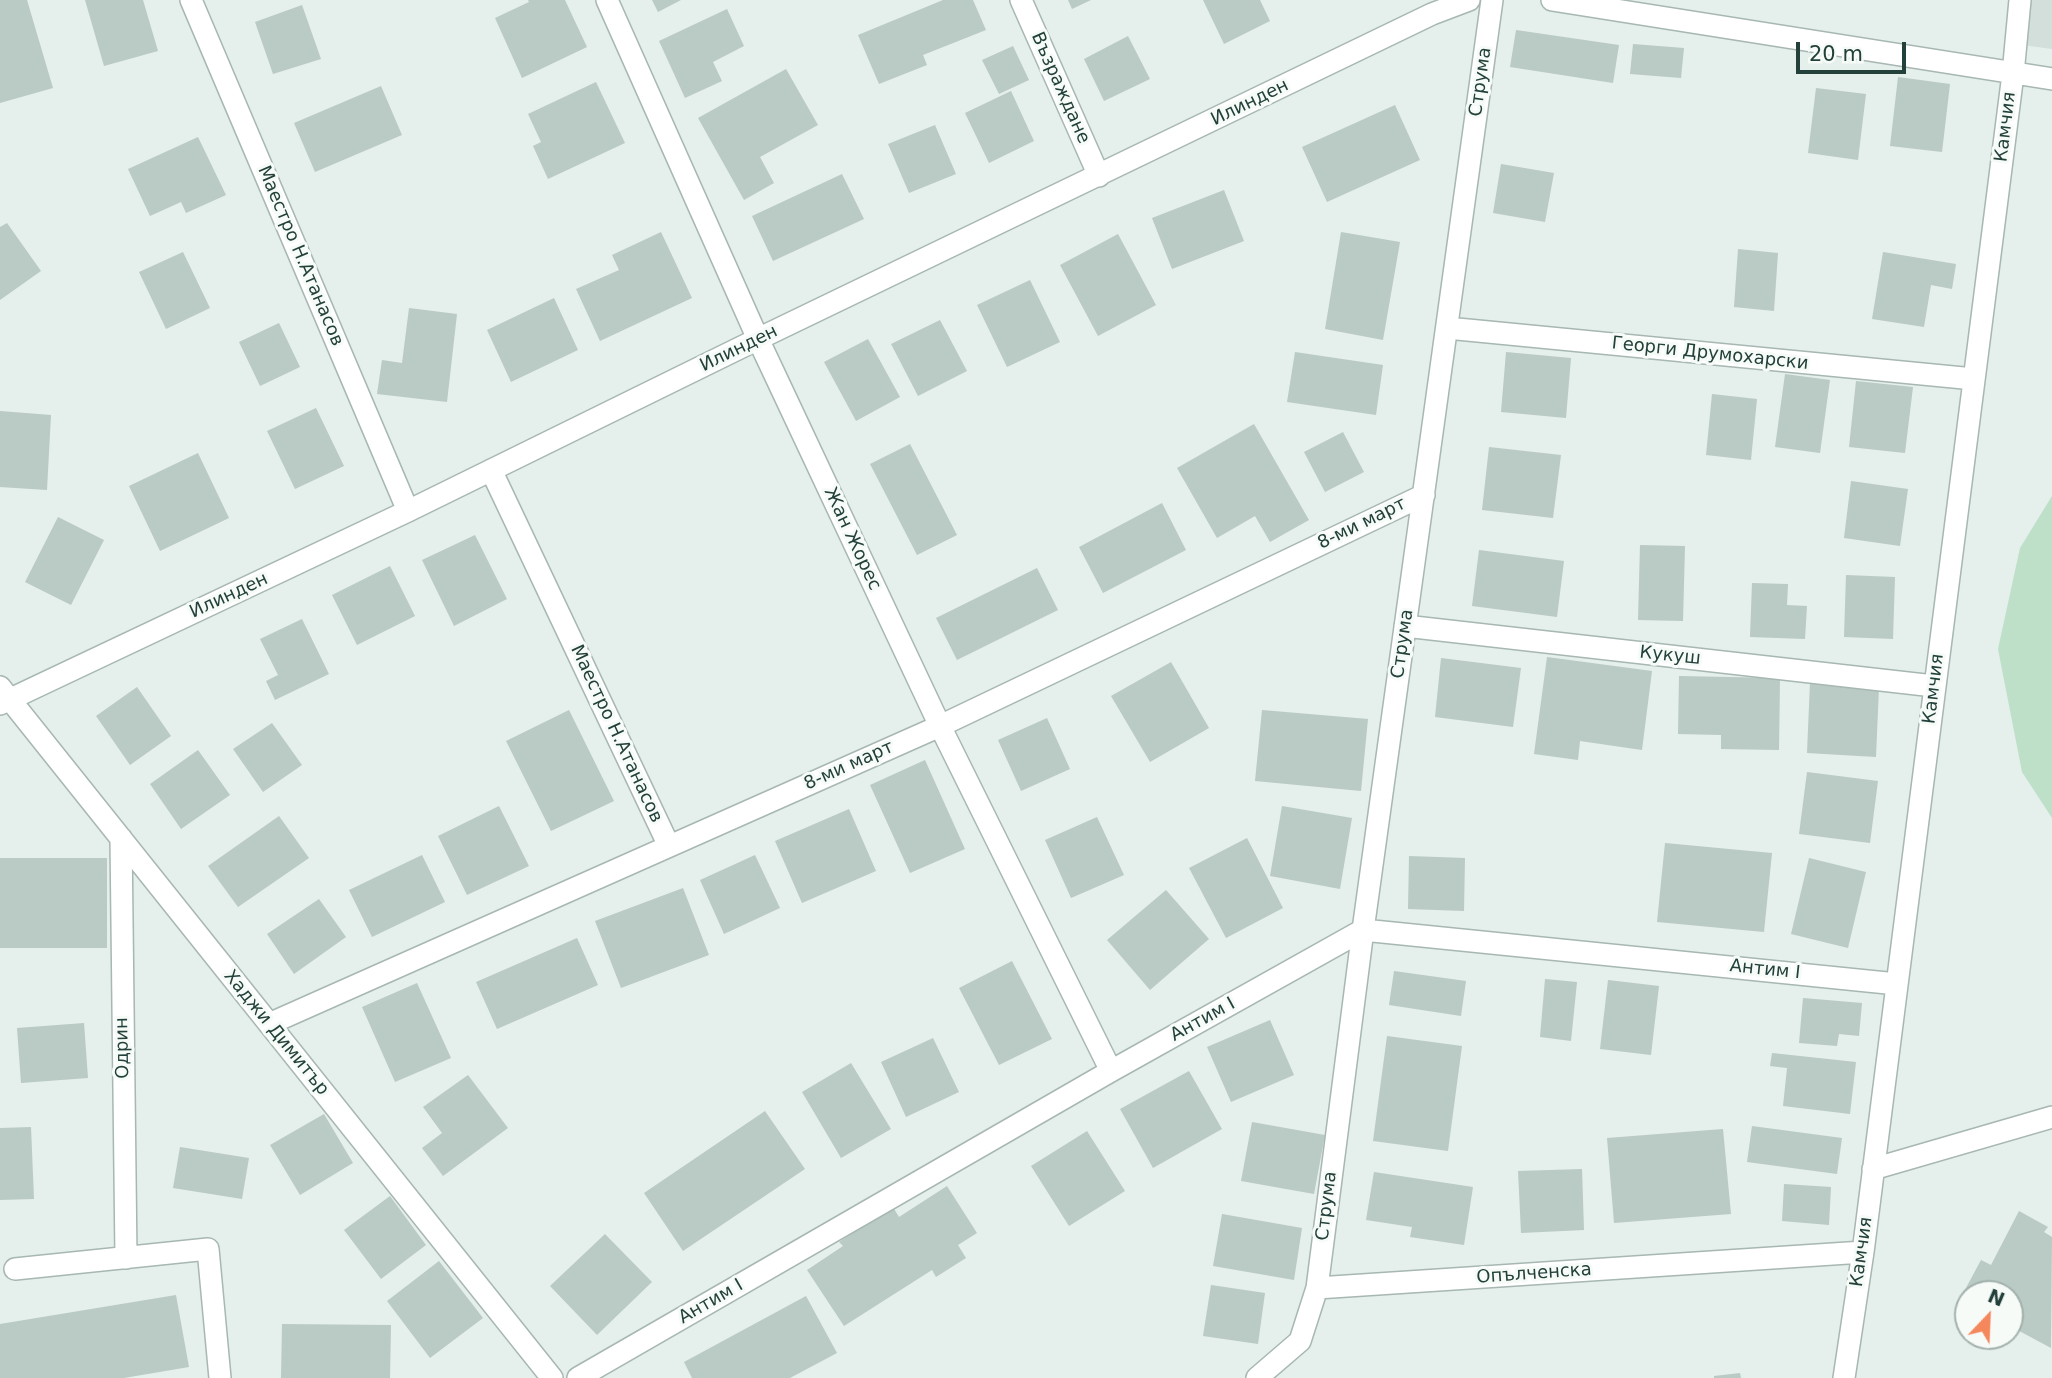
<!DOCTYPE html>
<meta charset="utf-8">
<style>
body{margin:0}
#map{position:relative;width:2052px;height:1378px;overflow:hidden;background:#e5efeb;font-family:"DejaVu Sans",sans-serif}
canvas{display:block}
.north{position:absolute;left:1954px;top:1280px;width:70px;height:70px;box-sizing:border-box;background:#f6fbf8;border:2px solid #a2b1ac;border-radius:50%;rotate:23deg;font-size:19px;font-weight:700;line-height:28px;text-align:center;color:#23413a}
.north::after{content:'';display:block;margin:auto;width:24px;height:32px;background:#f5875c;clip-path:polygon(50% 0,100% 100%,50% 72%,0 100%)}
.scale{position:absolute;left:1796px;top:42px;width:110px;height:32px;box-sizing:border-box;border:4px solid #23413a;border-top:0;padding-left:9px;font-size:21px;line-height:24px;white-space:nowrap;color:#23413a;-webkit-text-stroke:5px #f6fbf8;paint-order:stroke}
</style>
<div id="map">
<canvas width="2052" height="1378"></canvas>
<div class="north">N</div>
<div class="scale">20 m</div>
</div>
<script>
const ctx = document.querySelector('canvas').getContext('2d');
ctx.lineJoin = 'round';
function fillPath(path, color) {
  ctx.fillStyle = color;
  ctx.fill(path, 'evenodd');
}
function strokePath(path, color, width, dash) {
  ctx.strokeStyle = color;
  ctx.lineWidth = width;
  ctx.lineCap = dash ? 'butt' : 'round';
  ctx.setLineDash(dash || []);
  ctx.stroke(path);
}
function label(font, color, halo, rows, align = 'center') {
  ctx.font = font + ' "DejaVu Sans",sans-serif';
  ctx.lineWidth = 6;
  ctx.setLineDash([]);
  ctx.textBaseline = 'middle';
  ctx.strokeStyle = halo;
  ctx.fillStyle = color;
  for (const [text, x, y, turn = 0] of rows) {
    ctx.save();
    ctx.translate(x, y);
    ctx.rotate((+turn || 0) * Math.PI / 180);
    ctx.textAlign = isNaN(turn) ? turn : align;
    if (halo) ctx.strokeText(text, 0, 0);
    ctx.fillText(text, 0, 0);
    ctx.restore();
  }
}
const built = new Path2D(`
 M 2020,0 L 2052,0 L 2052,49 L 2015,44 Z`);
const green = new Path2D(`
 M 2052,496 L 2052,818 L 2022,772 L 1998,649 L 2020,548 Z`);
const building = new Path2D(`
 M 0,0 L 27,0 L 53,88 L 0,103 Z
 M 85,0 L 143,0 L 158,51 L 104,66 Z
 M 528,0 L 565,0 L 587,47 L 522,78 L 495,18 L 529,2 Z
 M 652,0 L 681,0 L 658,12 Z
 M 943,0 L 973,0 L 986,30 L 923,55 L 927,65 L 879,84 L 858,35 Z
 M 1068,0 L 1091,0 L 1072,9 Z
 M 1203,0 L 1260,0 L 1270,21 L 1224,44 Z
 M 302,5 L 321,59 L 273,74 L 255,22 Z
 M 727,9 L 744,46 L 713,62 L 722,81 L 685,98 L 659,41 Z
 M 1516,30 L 1619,45 L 1613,83 L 1510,67 Z
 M 1128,36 L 1150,79 L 1104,101 L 1084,59 Z
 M 1633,44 L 1684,48 L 1681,78 L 1630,74 Z
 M 1013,46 L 1029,80 L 999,94 L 982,60 Z
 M 786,69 L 818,125 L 760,157 L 774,183 L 744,200 L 698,118 Z
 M 1898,77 L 1950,84 L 1942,152 L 1890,146 Z
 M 596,82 L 625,143 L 548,179 L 533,146 L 541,142 L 528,114 Z
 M 381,86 L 402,135 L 315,172 L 294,123 Z
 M 1816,88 L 1866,94 L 1858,160 L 1808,153 Z
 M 1011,91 L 1034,141 L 989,163 L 965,113 Z
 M 1395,105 L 1420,160 L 1327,202 L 1302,147 Z
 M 935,125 L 956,174 L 909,193 L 888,144 Z
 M 198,137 L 226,195 L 186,213 L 181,202 L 150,216 L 128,169 Z
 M 1501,164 L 1554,173 L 1545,222 L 1493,213 Z
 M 842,174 L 864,219 L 773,261 L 752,216 Z
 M 1224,190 L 1244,241 L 1172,269 L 1152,218 Z
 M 7,223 L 41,271 L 0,300 L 0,227 Z
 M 661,232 L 692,298 L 600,341 L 576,289 L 619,270 L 612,255 Z
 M 1341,232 L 1400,242 L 1383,340 L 1325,329 Z
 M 1118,234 L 1156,305 L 1098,336 L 1060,265 Z
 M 1738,249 L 1778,253 L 1774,311 L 1734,307 Z
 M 183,252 L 210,308 L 166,329 L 139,272 Z
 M 1883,252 L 1956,264 L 1952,289 L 1931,285 L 1924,327 L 1872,319 Z
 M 1030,280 L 1060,342 L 1007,367 L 977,305 Z
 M 554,298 L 578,350 L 511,382 L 487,330 Z
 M 409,308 L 457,314 L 447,402 L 377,394 L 382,360 L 402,363 Z
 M 940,320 L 967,371 L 918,396 L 891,344 Z
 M 279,323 L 300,367 L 260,386 L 239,342 Z
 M 868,339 L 900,397 L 856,421 L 824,362 Z
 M 1295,352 L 1383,365 L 1376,415 L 1287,402 Z
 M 1506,352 L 1571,358 L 1566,418 L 1501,412 Z
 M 1785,374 L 1830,380 L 1820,453 L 1775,447 Z
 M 1856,381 L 1913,387 L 1905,453 L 1849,447 Z
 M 1712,394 L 1757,399 L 1751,460 L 1706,455 Z
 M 316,408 L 344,466 L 295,489 L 267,431 Z
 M 0,411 L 51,415 L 47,490 L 0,487 Z
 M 1254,424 L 1309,520 L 1270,542 L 1255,516 L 1217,538 L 1177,468 Z
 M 1343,432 L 1364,472 L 1325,492 L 1304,452 Z
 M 910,444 L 957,535 L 917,555 L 870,464 Z
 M 1489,447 L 1561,455 L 1553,518 L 1482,510 Z
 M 198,453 L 229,518 L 160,551 L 129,486 Z
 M 1851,481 L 1908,489 L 1900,546 L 1844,538 Z
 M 1162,503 L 1186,550 L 1103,593 L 1079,547 Z
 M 58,517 L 104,540 L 71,605 L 25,582 Z
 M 475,535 L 507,599 L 454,626 L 422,560 Z
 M 1640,545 L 1685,546 L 1683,621 L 1638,620 Z
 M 1479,550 L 1564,561 L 1557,617 L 1472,606 Z
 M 390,566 L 415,616 L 357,645 L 332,595 Z
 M 1037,568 L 1058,610 L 957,660 L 936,618 Z
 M 1846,575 L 1895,577 L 1893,639 L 1844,637 Z
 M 1752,583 L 1788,584 L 1787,605 L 1807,606 L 1805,639 L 1750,637 Z
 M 302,619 L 329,674 L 275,700 L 266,681 L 278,675 L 260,639 Z
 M 1547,657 L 1652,671 L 1642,750 L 1580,741 L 1578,760 L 1534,754 Z
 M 1441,658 L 1521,668 L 1513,727 L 1435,717 Z
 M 1171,662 L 1209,728 L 1150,762 L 1111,696 Z
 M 1679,676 L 1780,678 L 1779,750 L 1721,749 L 1721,735 L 1678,734 Z
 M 1810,682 L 1879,687 L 1876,757 L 1807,753 Z
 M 137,687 L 171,736 L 130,765 L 96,716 Z
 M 569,710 L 614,801 L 551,831 L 506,741 Z
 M 1262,710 L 1368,719 L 1361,791 L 1255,781 Z
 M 1047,718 L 1070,769 L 1021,791 L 998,740 Z
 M 272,723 L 302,765 L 263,792 L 233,749 Z
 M 198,750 L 230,795 L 181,829 L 150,784 Z
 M 925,760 L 965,849 L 910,873 L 870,785 Z
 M 1807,772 L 1878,781 L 1870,843 L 1799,834 Z
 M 499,806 L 529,866 L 467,895 L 438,836 Z
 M 1282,806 L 1352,818 L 1340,889 L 1270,876 Z
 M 849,809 L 876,871 L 802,903 L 775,841 Z
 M 279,816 L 309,858 L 238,907 L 208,866 Z
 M 1097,817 L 1124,875 L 1071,898 L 1045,840 Z
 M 1247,838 L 1283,908 L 1226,938 L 1189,868 Z
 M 1665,843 L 1772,853 L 1764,932 L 1657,922 Z
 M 422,855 L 445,902 L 372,937 L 349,890 Z
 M 755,855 L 780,908 L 724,934 L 700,880 Z
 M 1409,856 L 1465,858 L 1464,911 L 1408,909 Z
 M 0,858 L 107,858 L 107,948 L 0,948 Z
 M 1809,858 L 1866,872 L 1848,948 L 1791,934 Z
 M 683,888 L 709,955 L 621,988 L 595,921 Z
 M 1166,890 L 1209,939 L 1150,990 L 1107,940 Z
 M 319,899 L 346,937 L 294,974 L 267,934 Z
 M 577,938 L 598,985 L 497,1029 L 476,982 Z
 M 1012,961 L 1052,1039 L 999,1065 L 959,988 Z
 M 1394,971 L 1466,981 L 1461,1016 L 1389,1005 Z
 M 1545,979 L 1577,982 L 1571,1041 L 1540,1037 Z
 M 1608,980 L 1659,986 L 1651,1055 L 1600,1049 Z
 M 417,983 L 451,1058 L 395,1082 L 362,1007 Z
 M 1803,998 L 1862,1003 L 1859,1036 L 1839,1034 L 1837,1046 L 1799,1043 Z
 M 1270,1020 L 1294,1075 L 1231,1102 L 1207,1047 Z
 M 84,1023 L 88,1078 L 21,1083 L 17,1028 Z
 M 1387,1036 L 1462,1046 L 1448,1151 L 1373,1141 Z
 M 933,1038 L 959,1092 L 906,1117 L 881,1062 Z
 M 1772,1053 L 1856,1062 L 1850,1114 L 1783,1106 L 1787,1068 L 1770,1066 Z
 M 851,1063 L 891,1129 L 841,1158 L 802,1092 Z
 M 1189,1071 L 1222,1129 L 1153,1168 L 1120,1109 Z
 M 468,1075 L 508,1128 L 443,1176 L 422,1148 L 442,1133 L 423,1107 Z
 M 765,1111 L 805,1169 L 683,1251 L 644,1193 Z
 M 324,1114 L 353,1163 L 300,1195 L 270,1145 Z
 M 1252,1122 L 1325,1135 L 1314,1194 L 1241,1181 Z
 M 1752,1126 L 1842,1138 L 1837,1174 L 1747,1162 Z
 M 31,1127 L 34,1199 L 0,1200 L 0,1128 Z
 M 1723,1129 L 1731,1214 L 1614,1223 L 1607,1138 Z
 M 1087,1131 L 1125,1191 L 1069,1226 L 1031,1166 Z
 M 180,1147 L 249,1158 L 242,1199 L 173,1188 Z
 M 1582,1169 L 1584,1230 L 1521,1233 L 1518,1171 Z
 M 1374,1172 L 1473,1187 L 1464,1245 L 1410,1237 L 1412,1227 L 1366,1220 Z
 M 1784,1184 L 1831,1187 L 1829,1225 L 1782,1221 Z
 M 947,1186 L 977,1233 L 958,1245 L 966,1258 L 936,1277 L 932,1270 L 844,1326 L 807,1270 L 843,1246 L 839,1242 L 893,1207 L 899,1217 Z
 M 390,1196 L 426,1245 L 381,1279 L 344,1230 Z
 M 2019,1211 L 2048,1227 L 2044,1232 L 2052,1237 L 2051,1348 L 2010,1326 L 2010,1294 L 1968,1294 L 1968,1303 L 1960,1299 L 1981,1260 L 1991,1265 Z
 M 1222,1214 L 1302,1228 L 1294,1280 L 1213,1266 Z
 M 605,1234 L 652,1282 L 597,1335 L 550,1286 Z
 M 439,1261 L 483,1318 L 430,1358 L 387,1301 Z
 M 1211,1285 L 1265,1293 L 1258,1344 L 1203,1336 Z
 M 176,1295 L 189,1367 L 124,1378 L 0,1378 L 0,1324 Z
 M 806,1296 L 837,1353 L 790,1378 L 692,1378 L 684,1362 Z
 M 282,1324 L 391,1325 L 390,1378 L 281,1378 Z
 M 1740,1373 L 1741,1378 L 1714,1378 L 1714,1376 Z`);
const minor = new Path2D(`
 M 191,0 L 408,511
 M 607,0 L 758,339 L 940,726 L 1111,1071
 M 1021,0 L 1099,176
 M 1552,0 L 2052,79
 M 1447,328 L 1974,379
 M 491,470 L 669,846
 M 1405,626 L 1934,686
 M 0,687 L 552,1378
 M 0,704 L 408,511 L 758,339 L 1432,14 L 1469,0
 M 121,838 L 126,1258
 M 269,1024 L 940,726 L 1424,495
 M 1873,1169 L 2052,1117
 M 15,1269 L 208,1249 L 220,1378
 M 1317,1288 L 1363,930 L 1492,0
 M 578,1378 L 1111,1071 L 1363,930 L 1897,984
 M 1257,1378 L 1300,1341 L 1317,1288 L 1863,1252
 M 1844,1378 L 1863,1252 L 2013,74 L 2020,0`);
const streetNames = [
 ["Струма",1481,82,-82],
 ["Възраждане",1060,88,66],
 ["Илинден",1250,103,-26],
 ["Камчия",2006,127,-83],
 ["Маестро Н.Атанасов",300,256,67],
 ["Илинден",739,349,-26],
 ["Георги Друмохарски",1710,354,6],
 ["8-ми март",1362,524,-26],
 ["Жан Жорес",852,539,65],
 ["Илинден",229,596,-25],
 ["Струма",1403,644,-82],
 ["Кукуш",1670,656,6],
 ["Камчия",1934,689,-83],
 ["Маестро Н.Атанасов",616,734,65],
 ["8-ми март",849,766,-24],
 ["Антим I",1765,970,6],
 ["Антим I",1203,1020,-29],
 ["Хаджи Димитър",276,1033,51],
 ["Одрин",123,1048,-91],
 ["Струма",1327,1206,-83],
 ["Камчия",1862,1252,-82],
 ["Опълченска",1534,1274,-4],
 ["Антим I",711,1302,-30]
];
fillPath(built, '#d3dfda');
fillPath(green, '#bee0c8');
fillPath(building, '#bacac4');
strokePath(minor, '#a7b7b2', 24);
strokePath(minor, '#fff', 21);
label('18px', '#23413a', '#f6fbf8', streetNames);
</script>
